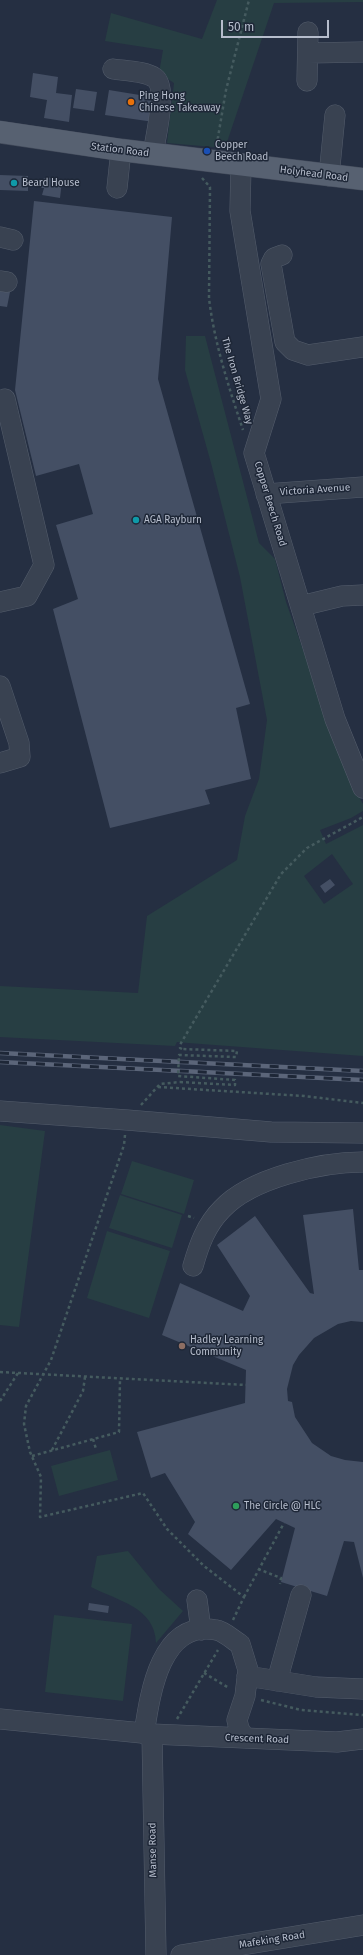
<!DOCTYPE html>
<style>
body{margin:0}
#map{position:relative;width:363px;height:1955px;overflow:hidden;background:#252f42;font-family:"Fira Sans",sans-serif}
canvas{display:block}
.scale{position:absolute;left:221px;top:20px;width:108px;height:18px;box-sizing:border-box;border:2px solid #b6bdcc;border-top:0;padding-left:5px;font-size:12px;line-height:14px;white-space:nowrap;color:#b6bdcc;-webkit-text-stroke:3px #1e2737;paint-order:stroke}
</style>
<div id="map">
<canvas width="363" height="1955"></canvas>
<div class="scale">50 m</div>
</div>
<script>
const ctx = document.querySelector('canvas').getContext('2d');
ctx.lineJoin = 'round';
function fillPath(path, color) {
  ctx.fillStyle = color;
  ctx.fill(path, 'evenodd');
}
function strokePath(path, color, width, dash) {
  ctx.strokeStyle = color;
  ctx.lineWidth = width;
  ctx.lineCap = dash ? 'butt' : 'round';
  ctx.setLineDash(dash || []);
  ctx.stroke(path);
}
function label(font, color, halo, rows, align = 'center') {
  ctx.font = font + ' "Fira Sans",sans-serif';
  ctx.lineWidth = 3;
  ctx.setLineDash([]);
  ctx.textBaseline = 'middle';
  ctx.strokeStyle = halo;
  ctx.fillStyle = color;
  for (const [text, x, y, turn = 0] of rows) {
    ctx.save();
    ctx.translate(x, y);
    ctx.rotate((+turn || 0) * Math.PI / 180);
    ctx.textAlign = isNaN(turn) ? turn : align;
    if (halo) ctx.strokeText(text, 0, 0);
    ctx.fillText(text, 0, 0);
    ctx.restore();
  }
}
const green = new Path2D(`
 M 217,0 L 363,0 L 363,2 L 274,3 L 225,148 L 167,143 L 174,83 L 159,73 L 163,50 L 105,41 L 111,13 L 202,39 Z
 M 186,336 L 205,336 L 259,543 L 275,559 L 286,602 L 350,781 L 363,804 L 363,811 L 351,818 L 320,830 L 326,844 L 363,825 L 363,1056 L 188,1043 L 177,1042 L 175,1046 L 0,1037 L 0,986 L 138,993 L 147,916 L 237,860 L 245,816 L 259,779 L 267,720 L 240,577 L 211,463 L 185,370 ZM 332,854 L 353,884 L 324,904 L 304,876 Z
 M 0,1125 L 45,1131 L 19,1327 L 0,1325 Z
 M 132,1161 L 194,1180 L 184,1214 L 121,1194 Z
 M 120,1195 L 182,1215 L 172,1248 L 109,1228 Z
 M 107,1231 L 170,1251 L 149,1318 L 87,1298 Z
 M 110,1450 L 118,1480 L 59,1496 L 51,1466 Z
 M 128,1551 L 159,1589 L 183,1611 L 156,1643 C 155,1607 118,1601 91,1587 L 97,1556 Z
 M 54,1615 L 132,1624 L 123,1701 L 45,1692 Z`);
const building = new Path2D(`
 M 33,73 L 58,77 L 56,93 L 72,95 L 69,122 L 44,118 L 47,100 L 30,97 Z
 M 76,89 L 97,92 L 94,111 L 73,108 Z
 M 109,90 L 158,98 L 154,122 L 105,115 Z
 M 0,175 L 28,176 L 28,191 L 0,190 Z
 M 47,177 L 62,181 L 60,198 L 42,195 L 44,188 L 41,188 L 43,179 Z
 M 34,201 L 172,217 L 158,379 L 250,704 L 236,708 L 251,779 L 205,790 L 210,804 L 110,828 L 53,609 L 78,599 L 56,525 L 93,514 L 79,464 L 36,476 L 15,390 Z
 M 0,290 L 10,292 L 7,307 L 0,306 Z
 M 330,879 L 335,885 L 325,893 L 320,886 Z
 M 353,1209 L 359,1270 L 363,1270 L 363,1322 L 351,1321 L 338,1324 L 314,1338 L 299,1355 L 293,1365 L 287,1389 L 288,1401 L 292,1402 L 295,1417 L 312,1443 L 331,1456 L 345,1460 L 363,1462 L 363,1578 L 354,1542 L 344,1541 L 327,1596 L 281,1582 L 295,1528 L 276,1519 L 231,1570 L 188,1534 L 195,1522 L 165,1473 L 151,1478 L 137,1432 L 245,1403 L 246,1370 L 162,1335 L 180,1283 L 243,1311 L 250,1296 L 217,1245 L 255,1216 L 310,1293 L 314,1294 L 303,1215 Z
 M 89,1603 L 109,1606 L 108,1613 L 88,1610 Z`);
const path = new Path2D(`
 M 215,143 L 217,143 L 226,90 L 249,0
 M 202,178 L 210,187 L 209,298 C 214,342 229,388 243,430
 M 182,1049 L 180,1048 L 181,1043 L 281,874 L 307,848 L 363,817
 M 158,1087 L 304,1096 L 363,1103
 M 141,1105 L 160,1084 L 180,1082
 M 125,1135 L 124,1145 L 51,1360 L 26,1406 L 24,1424 L 30,1452 L 41,1477 L 40,1517 L 143,1493 L 167,1529 L 204,1566 L 244,1597 L 233,1620
 M 188,1216 L 194,1218
 M 0,1372 L 246,1385
 M 0,1401 L 18,1373
 M 93,1439 L 96,1449
 M 52,1450 L 83,1391 L 85,1377
 M 32,1456 L 119,1432 L 120,1379
 M 258,1569 L 281,1578 L 280,1584
 M 244,1597 L 284,1523
 M 204,1673 L 229,1688
 M 261,1700 L 301,1710 L 363,1715
 M 177,1719 L 218,1650`);
const minor = new Path2D(`
 M 308,53 L 363,52
 M 113,69 C 125,71 145,71 155,78 C 168,88 155,139 153,154
 M 307,81 L 308,32
 M 241,165 L 240,211 L 271,399 L 254,453 L 335,719 L 363,788
 M 329,176 L 335,115
 M 117,188 L 121,150
 M 0,237 L 13,240
 M 282,255 L 274,258 L 271,264 L 285,342 L 293,350 L 308,355 L 363,347
 M 0,281 L 7,282
 M 266,494 L 363,487
 M 0,602 L 27,596 L 44,565 L 5,399
 M 301,606 L 342,596 L 363,595
 M 0,686 L 19,743 L 20,757 L 0,763
 M 0,1111 L 127,1120 L 271,1132 L 363,1133
 M 193,1266 C 199,1245 206,1225 222,1209 C 251,1178 321,1162 363,1162
 M 197,1600 L 201,1630
 M 247,1676 L 316,1687 L 363,1689
 M 277,1681 L 301,1595
 M 0,1719 L 152,1734 L 337,1742 L 363,1739
 M 144,1734 C 150,1694 160,1620 216,1630 C 224,1631 233,1640 240,1644 L 248,1670 L 245,1696 L 237,1720 L 239,1729 L 245,1738
 M 152,1734 L 156,1955
 M 181,1955 L 363,1925`);
const major = new Path2D(`
 M 0,132 L 121,150 L 363,179`);
const rail = new Path2D(`
 M 0,1053 L 363,1071
 M 0,1062 L 363,1080`);
const pathBridge = new Path2D(`
 M 180,1082 L 235,1085 L 235,1080 L 178,1076 L 179,1055 L 236,1057 L 237,1051 L 182,1049`);
const markers = [
 [131,102,4,"#e8710a"],
 [207,151,4,"#1a4fb4"],
 [14,183,4,"#0f9aa8"],
 [136,520,4,"#0f9aa8"],
 [182,1346,4,"#8d6e63"],
 [236,1506,4,"#2e9e5b"]
];
const poiNames = [
 ["Ping Hong",139,96],
 ["Chinese Takeaway",139,108],
 ["Copper",215,145],
 ["Beech Road",215,157],
 ["Beard House",22,183],
 ["AGA Rayburn",144,520],
 ["Hadley Learning",190,1340],
 ["Community",190,1352],
 ["The Circle @ HLC",244,1506]
];
const streetNames = [
 ["Station Road",120,150,7],
 ["Holyhead Road",314,174,7],
 ["The Iron Bridge Way",237,381,74],
 ["Victoria Avenue",315,490,-4],
 ["Copper Beech Road",270,504,73],
 ["Crescent Road",257,1739,2],
 ["Manse Road",153,1850,-91],
 ["Mafeking Road",272,1940,-9]
];
fillPath(green, '#273e43');
fillPath(building, '#444f64');
strokePath(minor, '#545d6c', 21);
strokePath(major, '#434b5b', 23);
strokePath(path, '#455b5f', 2.5, [3, 3]);
strokePath(minor, '#394251', 20);
strokePath(major, '#576171', 22);
strokePath(rail, '#5b6579', 4.5);
strokePath(rail, '#1e2737', 3, [9]);
strokePath(pathBridge, '#455b5f', 2.5, [3, 3]);
for (const [x, y, r, color] of markers) {
  const dot = new Path2D();
  dot.arc(x, y, r, 0, 2 * Math.PI);
  ctx.fillStyle = color;
  ctx.fill(dot);
  strokePath(dot, '#1e2737', 1.5);
}
label('10px', '#b6bdcc', '#1e2737', poiNames, 'left');
label('10px', '#b6bdcc', '#1e2737', streetNames);
</script>
